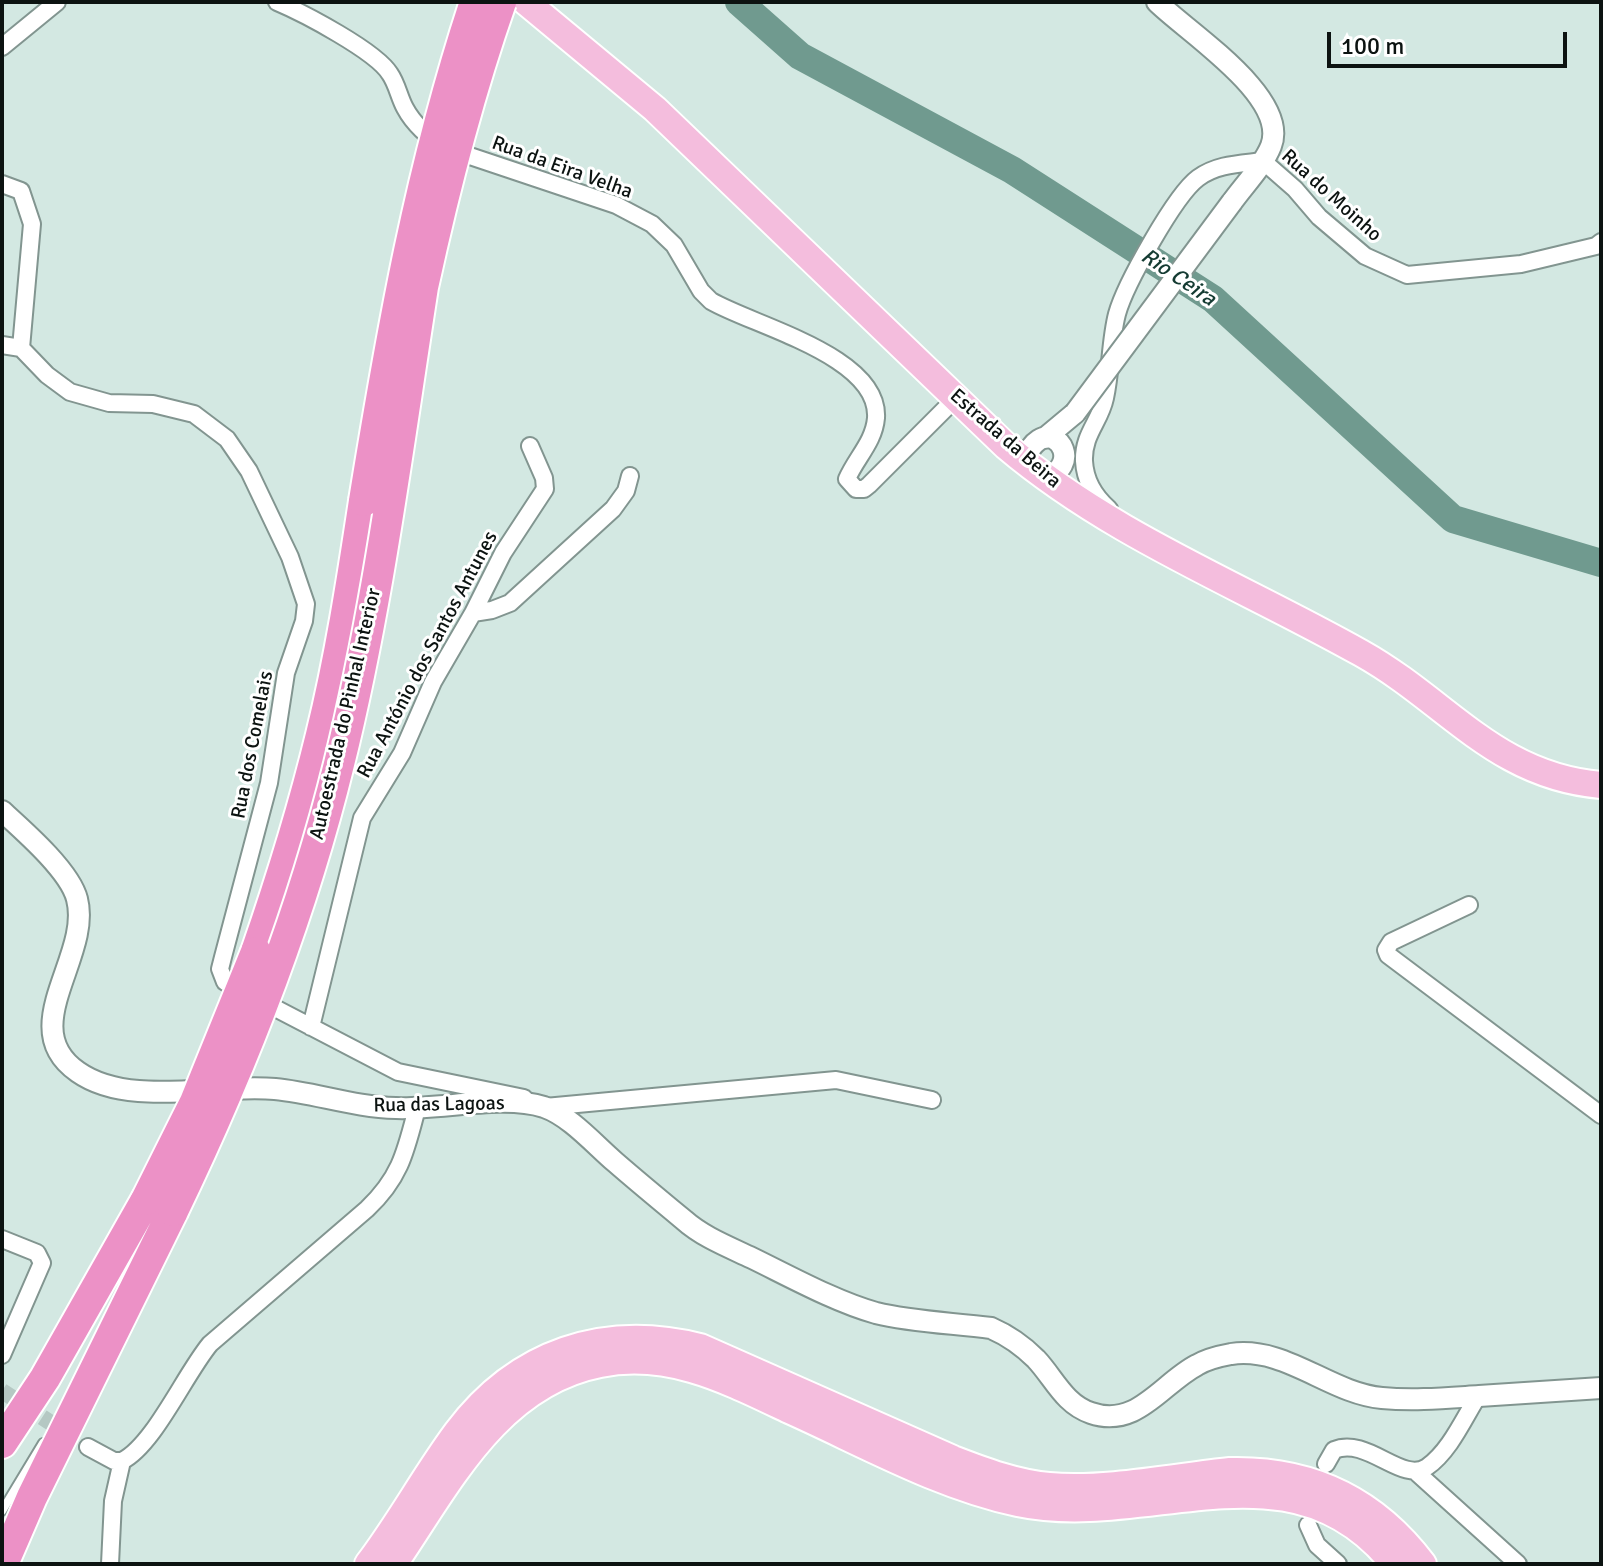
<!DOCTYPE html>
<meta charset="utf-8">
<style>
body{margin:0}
#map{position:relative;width:1603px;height:1566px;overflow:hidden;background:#d3e8e2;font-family:Signika,sans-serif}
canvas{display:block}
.frame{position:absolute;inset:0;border:4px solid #0c1311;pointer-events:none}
.scale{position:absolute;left:1327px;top:32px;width:240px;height:36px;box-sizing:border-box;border:4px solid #0c1311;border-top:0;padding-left:10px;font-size:24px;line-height:28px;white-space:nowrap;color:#0c1311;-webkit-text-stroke:6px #fff;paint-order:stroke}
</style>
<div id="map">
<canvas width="1603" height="1566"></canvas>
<div class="frame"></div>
<div class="scale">100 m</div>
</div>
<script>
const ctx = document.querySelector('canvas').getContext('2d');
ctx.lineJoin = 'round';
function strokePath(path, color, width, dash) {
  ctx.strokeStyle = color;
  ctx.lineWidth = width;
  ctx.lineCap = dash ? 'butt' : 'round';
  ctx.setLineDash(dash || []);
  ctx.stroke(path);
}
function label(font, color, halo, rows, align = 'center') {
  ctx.font = font + ' Signika,sans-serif';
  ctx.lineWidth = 6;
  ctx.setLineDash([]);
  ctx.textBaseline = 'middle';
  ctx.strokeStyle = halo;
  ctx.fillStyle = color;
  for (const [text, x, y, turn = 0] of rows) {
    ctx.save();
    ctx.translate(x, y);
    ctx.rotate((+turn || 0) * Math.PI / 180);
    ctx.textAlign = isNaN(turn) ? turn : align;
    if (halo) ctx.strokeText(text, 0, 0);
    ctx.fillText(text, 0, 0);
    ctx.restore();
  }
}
const river = new Path2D(`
 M 739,2 L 800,56 L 1012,170 L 1213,299 L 1453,519 L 1601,563`);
const minorTunnel = new Path2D(`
 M 2,1391 L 88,1447`);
const service = new Path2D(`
 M 2,1511 L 43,1443`);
const minor = new Path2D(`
 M 277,2 C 303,13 376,51 390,74 C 397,84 399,97 405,108 C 414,125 428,136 443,147 L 616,205 L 652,224 L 674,245 L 701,291 L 711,301 C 754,326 880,356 876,418 C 874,442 856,458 847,479 L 856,489 L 864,489 L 869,485 L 956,398
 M 2,47 L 57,2
 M 2,184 L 21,191 L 32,224 L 21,348
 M 2,345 L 21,348 L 47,375 L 70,392 L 109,403 L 153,404 L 194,414 L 227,439 L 249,471 L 290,557 L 306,604 L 304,621 L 286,673 L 269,783 L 223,957 L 220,969 L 225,982 L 398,1072 L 524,1098
 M 1109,509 C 1094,496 1085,480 1084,461 C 1083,434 1100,422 1105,398 C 1111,371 1110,341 1117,314 C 1125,285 1175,195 1198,178 C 1217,164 1240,164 1263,161 L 1295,189 L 1319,217 L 1365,256 L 1407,275 L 1521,264 L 1596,246 L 1601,242
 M 473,613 L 492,610 L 510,603 L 613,509 L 626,491 L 630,476
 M 1469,905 L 1391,942 L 1386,950 L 1388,955 L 1601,1115
 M 311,1027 L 362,818 L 402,753 L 433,682 L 473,613 L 503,553 L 545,489 L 544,478 L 530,446
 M 545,1107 L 836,1080 L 932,1100
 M 2,1239 L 37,1253 L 42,1263 L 2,1355
 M 88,1447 L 114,1461 L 122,1461 C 154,1445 185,1374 210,1344 L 367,1209 C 401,1177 406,1150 417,1108
 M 1326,1464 L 1334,1450 C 1367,1436 1402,1484 1427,1467 C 1450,1451 1464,1418 1478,1396
 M 1415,1471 L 1518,1564
 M 1308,1525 L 1317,1545 L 1338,1564
 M 110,1564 L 113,1501 L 122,1461`);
const tertiary = new Path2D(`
 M 1157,2 C 1187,32 1290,97 1271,146 C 1263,166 1245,184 1232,202
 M 1045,438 L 1075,413
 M 1024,461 C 1041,417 1073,444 1062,465 C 1059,471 1053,475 1048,479
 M 2,811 C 24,831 70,871 77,899 C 92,957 14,1028 78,1072 C 129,1108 216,1083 275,1089 C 316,1093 354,1107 396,1108 C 440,1110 503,1094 544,1107 C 570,1116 594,1144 615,1162 C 638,1182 661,1201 684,1220 C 703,1237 729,1247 752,1258 C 789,1276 836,1302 876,1313 C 912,1322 953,1323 991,1328 C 1007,1335 1023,1346 1036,1359 C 1054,1378 1064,1404 1091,1413 C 1137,1429 1162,1383 1197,1365 C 1207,1359 1220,1356 1231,1354 C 1286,1346 1329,1393 1382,1398 C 1414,1401 1447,1398 1479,1396 C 1520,1393 1560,1391 1601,1388`);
const primary = new Path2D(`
 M 526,2 L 655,109 L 1006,446 C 1111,535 1242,586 1361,653 C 1447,701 1495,776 1601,785
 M 368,1564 C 400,1522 425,1475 457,1432 C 517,1352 604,1323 700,1347 L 953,1459 C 984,1471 1016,1483 1049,1486 C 1105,1491 1174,1477 1230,1471 C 1311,1469 1374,1499 1423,1564
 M 394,1564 C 448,1485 497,1384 600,1364 C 669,1350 728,1381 789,1410 C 863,1443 938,1486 1018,1503 C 1150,1531 1290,1435 1394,1564`);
const motorway = new Path2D(`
 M 256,952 C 281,880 303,809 321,735 C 340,658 352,580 364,501
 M 2,1443 L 45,1378 L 146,1200
 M 3,1564 L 32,1497 L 173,1211`);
const tertiaryBridge = new Path2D(`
 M 1075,413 L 1232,202`);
const motorwayBridge = new Path2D(`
 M 364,501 C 392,329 420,169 475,2
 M 146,1200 L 195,1102 L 256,952
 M 173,1211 C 242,1068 301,918 339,764 C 378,607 398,446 423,287 C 444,190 468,96 501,2`);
const streetNames = [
 ["Rua da Eira Velha",562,168,20],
 ["Rua do Moinho",1331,196,42],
 ["Estrada da Beira",1005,439,41],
 ["Rua António dos Santos Antunes",428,655,-62],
 ["Autoestrada do Pinhal Interior",346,714,-77],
 ["Rua dos Comelais",253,745,-79],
 ["Rua das Lagoas",439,1105,-1]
];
const waterNames = [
 ["Rio Ceira",1178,278,34]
];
strokePath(river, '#709a8f', 28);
strokePath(minorTunnel, '#b5c8c3', 16, [16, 8]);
strokePath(service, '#829590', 12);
strokePath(minor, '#829590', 20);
strokePath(tertiary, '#829590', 24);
strokePath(primary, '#fff', 30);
strokePath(motorway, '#fff', 34);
strokePath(service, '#fff', 8);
strokePath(minor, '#fff', 16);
strokePath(tertiary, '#fff', 20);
strokePath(primary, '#f4bddd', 26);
strokePath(motorway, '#ec91c6', 30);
strokePath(tertiaryBridge, '#829590', 24, []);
strokePath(motorwayBridge, '#fff', 34, []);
strokePath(tertiaryBridge, '#fff', 20);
strokePath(motorwayBridge, '#ec91c6', 30);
label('20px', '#0c1311', '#fff', streetNames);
label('italic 22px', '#143b32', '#fff', waterNames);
</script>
